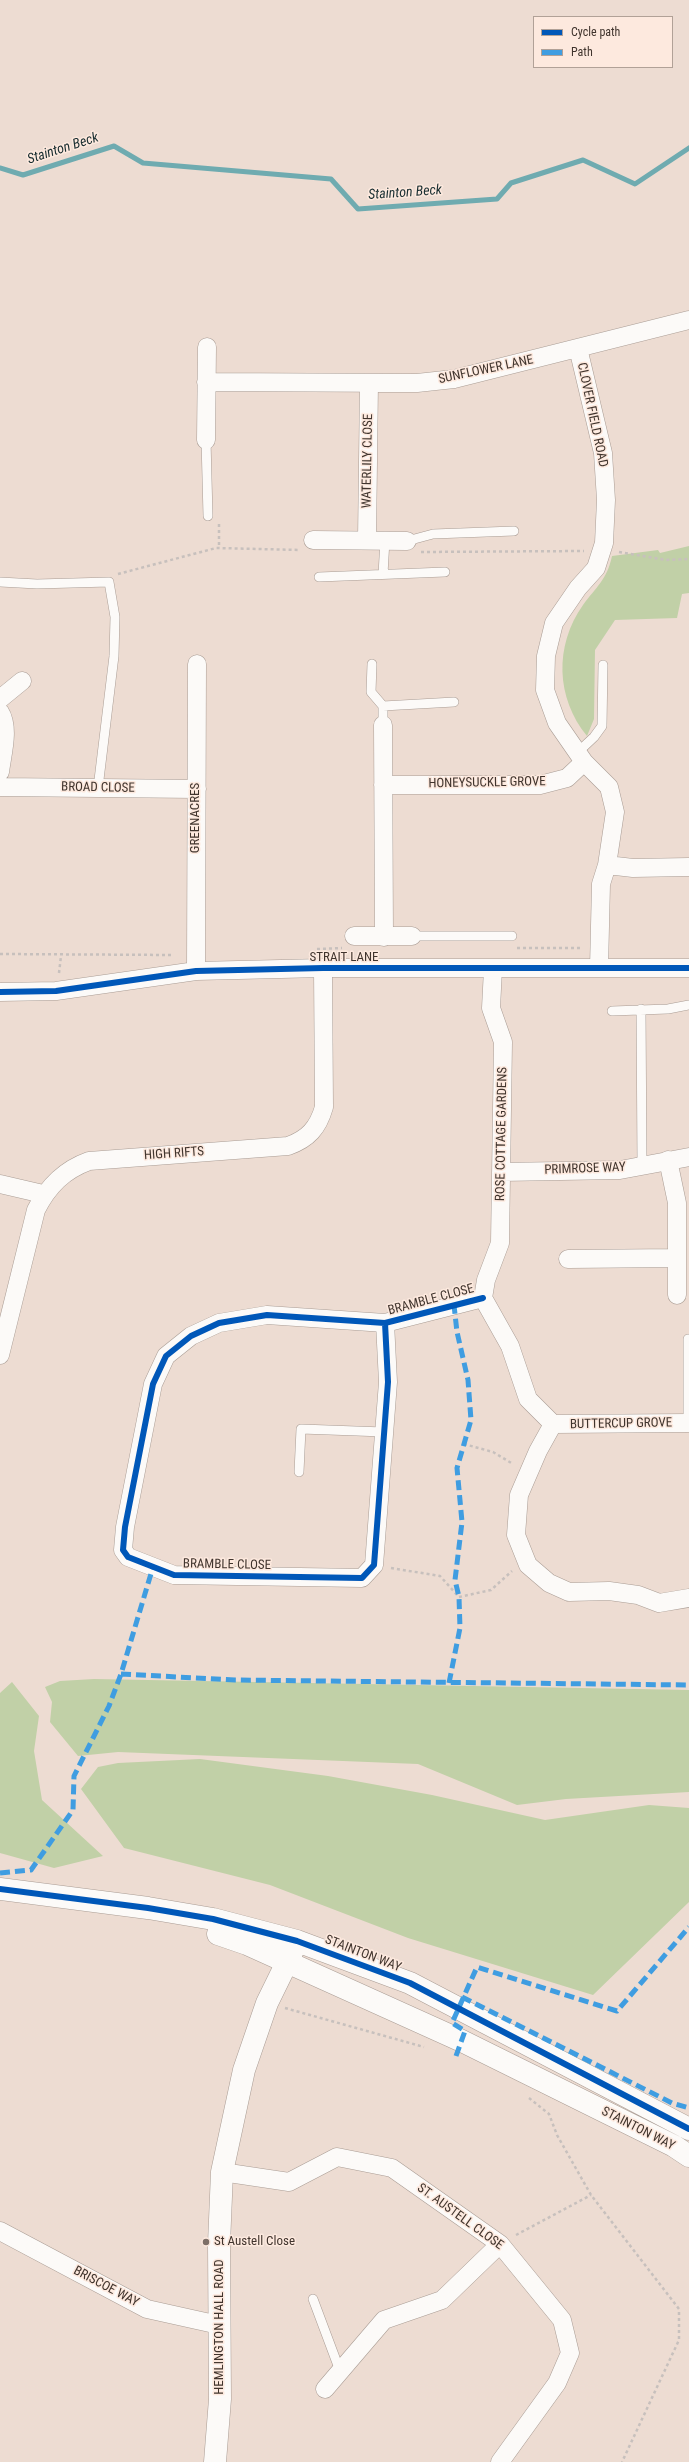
<!DOCTYPE html>
<style>
body{margin:0}
#map{position:relative;width:689px;height:2462px;overflow:hidden;background:#eddcd2;font-family:"Roboto Condensed",sans-serif}
canvas{display:block}
.legend{position:absolute;left:533px;top:16px;width:140px;height:52px;box-sizing:border-box;background:#fde9de;border:1px solid #b1a197;margin:0;padding:5px 7px;list-style:none;font-size:12px;color:#40342d}
.legend li{display:flex;align-items:center;gap:8px;height:20px}
.legend b{width:20px;border:1px solid #b1a197}
</style>
<div id="map">
<canvas width="689" height="2462"></canvas>
<ul class="legend">
<li><b style="height:5px;background:#0057b8"></b>Cycle path</li>
<li><b style="height:5px;background:#3f9de1"></b>Path</li>
</ul>
</div>
<script>
const ctx = document.querySelector('canvas').getContext('2d');
ctx.lineJoin = 'round';
function fillPath(path, color) {
  ctx.fillStyle = color;
  ctx.fill(path, 'evenodd');
}
function strokePath(path, color, width, dash) {
  ctx.strokeStyle = color;
  ctx.lineWidth = width;
  ctx.lineCap = dash ? 'butt' : 'round';
  ctx.setLineDash(dash || []);
  ctx.stroke(path);
}
function label(font, color, halo, rows, align = 'center') {
  ctx.font = font + ' "Roboto Condensed",sans-serif';
  ctx.lineWidth = 3;
  ctx.setLineDash([]);
  ctx.textBaseline = 'middle';
  ctx.strokeStyle = halo;
  ctx.fillStyle = color;
  for (const [text, x, y, turn = 0] of rows) {
    ctx.save();
    ctx.translate(x, y);
    ctx.rotate((+turn || 0) * Math.PI / 180);
    ctx.textAlign = isNaN(turn) ? turn : align;
    if (halo) ctx.strokeText(text, 0, 0);
    ctx.fillText(text, 0, 0);
    ctx.restore();
  }
}
const green = new Path2D(`
 M 689,546 L 689,593 L 682,594 L 677,618 L 615,620 L 595,650 L 594,719 L 587,736 C 556,698 554,646 583,605 C 596,587 607,580 612,556 L 658,550 L 660,553 Z
 M 94,1679 L 689,1690 L 689,1792 L 566,1799 L 517,1805 L 418,1764 L 118,1752 L 78,1756 L 50,1722 L 52,1702 L 45,1687 L 60,1681 Z
 M 12,1682 L 39,1716 L 34,1751 L 42,1800 L 103,1856 L 54,1868 L 0,1853 L 0,1693 Z
 M 200,1759 L 328,1776 L 432,1795 L 545,1820 L 649,1805 L 689,1808 L 689,1902 L 593,1995 L 408,1938 L 270,1885 L 124,1848 L 81,1789 L 98,1767 L 118,1763 Z`);
const stream = new Path2D(`
 M 0,168 L 23,175 L 114,146 L 143,163 L 331,179 L 358,209 L 497,199 L 511,183 L 583,160 L 635,184 L 689,148`);
const path = new Path2D(`
 M 219,524 L 219,548
 M 421,552 L 584,551
 M 619,552 L 666,560 L 689,559
 M 118,574 L 216,548 L 300,550
 M 517,948 L 582,948
 M 317,949 L 342,948
 M 0,954 L 173,955
 M 59,973 L 61,956
 M 464,1444 L 493,1452 L 513,1464
 M 391,1568 L 440,1576 L 459,1597 L 491,1590 L 512,1571
 M 285,2008 L 424,2047
 M 529,2098 L 549,2114 L 557,2135 L 591,2195 L 679,2309 L 679,2340 L 622,2462
 M 516,2235 L 591,2195`);
const lane = new Path2D(`
 M 206,440 L 208,516
 M 407,541 L 433,534 L 514,531
 M 383,574 L 385,540
 M 319,577 L 445,572
 M 0,582 L 37,584 L 109,582 L 115,617 L 114,656 L 98,788
 M 372,664 L 371,692 L 383,706 L 383,725
 M 383,706 L 454,702
 M 578,752 L 594,737 L 602,726 L 603,665
 M 412,936 L 512,936
 M 641,1009 L 642,1165
 M 612,1011 L 668,1009 L 689,1005
 M 688,1423 L 688,1339
 M 299,1472 L 301,1429 L 384,1432
 M 313,2299 L 340,2371`);
const street = new Path2D(`
 M 578,348 L 603,453 L 606,500 L 604,543 L 596,568 L 578,588 L 554,623 L 546,656 L 545,690 L 557,723 L 584,762 L 609,787 L 615,812 L 607,865 L 601,884 L 599,968
 M 206,382 L 417,383 L 454,379 L 689,320
 M 206,440 L 207,347
 M 313,540 L 407,541
 M 367,540 L 369,383
 M 0,699 L 22,681
 M 0,712 C 10,728 2,755 0,772
 M 383,725 L 384,937
 M 383,785 L 540,785 L 567,778 L 584,762
 M 0,787 L 197,789
 M 607,865 L 633,868 L 689,867
 M 354,936 L 412,936
 M 196,971 L 197,664
 M 0,992 L 56,991 L 196,971 L 323,968 L 689,968
 M 668,1160 L 677,1203 L 677,1295
 M 501,1172 L 620,1170 L 689,1157
 M 0,1184 L 43,1194
 M 568,1259 L 677,1258
 M 483,1298 L 486,1280 L 500,1243 L 503,1042 L 491,1008 L 493,969
 M 483,1298 L 510,1346 L 528,1399 L 553,1424 L 689,1423
 M 385,1323 L 388,1382 L 374,1565 L 362,1578 L 174,1575 L 128,1557 L 123,1550 L 125,1527 L 153,1384 L 166,1356 L 191,1336 L 219,1323 L 267,1315 L 385,1323 L 483,1298
 M 0,1355 L 36,1210 C 48,1186 64,1170 89,1161 L 288,1146 C 308,1139 318,1128 324,1107 L 323,968
 M 553,1424 L 538,1451 L 519,1495 L 516,1535 L 528,1565 L 549,1583 L 569,1592 L 609,1591 L 638,1595 L 659,1603 L 689,1598
 M 222,2172 L 289,2182 L 337,2157 L 392,2168 L 500,2244 L 562,2320 L 570,2353 L 557,2383 L 500,2462
 M 0,2231 L 147,2309 L 219,2325
 M 325,2389 L 384,2320 L 442,2300 L 500,2244`);
const secondary = new Path2D(`
 M 0,1889 L 148,1908 L 213,1919 L 297,1941 L 410,1983 L 689,2129
 M 218,1934 L 247,1944 L 462,2041 L 674,2146 L 689,2156
 M 215,2462 L 220,2399 L 219,2244 L 222,2172 L 244,2070 L 267,2003 L 293,1950`);
const quiet = new Path2D(`
 M 121,1674 L 235,1680 L 689,1685
 M 449,1683 L 460,1628 L 459,1597 L 455,1580 L 462,1522 L 457,1468 L 471,1420 L 468,1380 L 457,1332 L 454,1305
 M 0,1873 L 31,1870 L 73,1810 L 74,1776 L 109,1706 L 121,1674 L 153,1567
 M 462,1997 L 672,2103 L 689,2108
 M 456,2056 L 465,2031 L 452,2023 L 477,1967 L 617,2011 L 689,1927`);
const cycleway = new Path2D(`
 M 0,992 L 56,991 L 196,971 L 323,968 L 689,968
 M 385,1323 L 388,1382 L 374,1565 L 362,1578 L 174,1575 L 128,1557 L 123,1550 L 125,1527 L 153,1384 L 166,1356 L 191,1336 L 219,1323 L 267,1315 L 385,1323 L 483,1298
 M 0,1889 L 148,1908 L 213,1919 L 297,1941 L 410,1983 L 689,2129`);
const markers = [
 [206,2242,4,"#7d6f67"]
];
const streetNames = [
 ["SUNFLOWER LANE",486,370,-12],
 ["CLOVER FIELD ROAD",592,415,78],
 ["WATERLILY CLOSE",368,461,-89],
 ["HONEYSUCKLE GROVE",487,783,-1],
 ["BROAD CLOSE",98,788,1],
 ["GREENACRES",196,818,-90],
 ["STRAIT LANE",344,958],
 ["ROSE COTTAGE GARDENS",502,1134,-89],
 ["HIGH RIFTS",174,1154,-4],
 ["PRIMROSE WAY",585,1169,-2],
 ["BRAMBLE CLOSE",431,1300,-15],
 ["BUTTERCUP GROVE",621,1424,-1],
 ["BRAMBLE CLOSE",227,1565,1],
 ["STAINTON WAY",363,1954,21],
 ["STAINTON WAY",638,2129,27],
 ["ST. AUSTELL CLOSE",460,2217,36],
 ["BRISCOE WAY",106,2287,28],
 ["HEMLINGTON HALL ROAD",220,2327,-90]
];
const poiNames = [
 ["St Austell Close",214,2242]
];
const waterNames = [
 ["Stainton Beck",63,149,-18],
 ["Stainton Beck",405,193,-4]
];
fillPath(green, '#c1d0a7');
strokePath(stream, '#6fabb0', 5);
strokePath(lane, '#a99c94', 10);
strokePath(street, '#a99c94', 19);
strokePath(secondary, '#a99c94', 23);
strokePath(path, '#c7c0bd', 2.5, [3, 3]);
strokePath(lane, '#fcfaf8', 9);
strokePath(street, '#fcfaf8', 18);
strokePath(secondary, '#fcfaf8', 22);
strokePath(quiet, '#3f9de1', 5, [10, 5]);
strokePath(cycleway, '#0057b8', 6);
for (const [x, y, r, color] of markers) {
  const dot = new Path2D();
  dot.arc(x, y, r, 0, 2 * Math.PI);
  ctx.fillStyle = color;
  ctx.fill(dot);
  strokePath(dot, '#fde9de', 1.5);
}
label('13px', '#40342d', '#fde9de', streetNames);
label('13px', '#40342d', '#fde9de', poiNames, 'left');
label('italic 14px', '#182d30', '#fde9de', waterNames);
</script>
